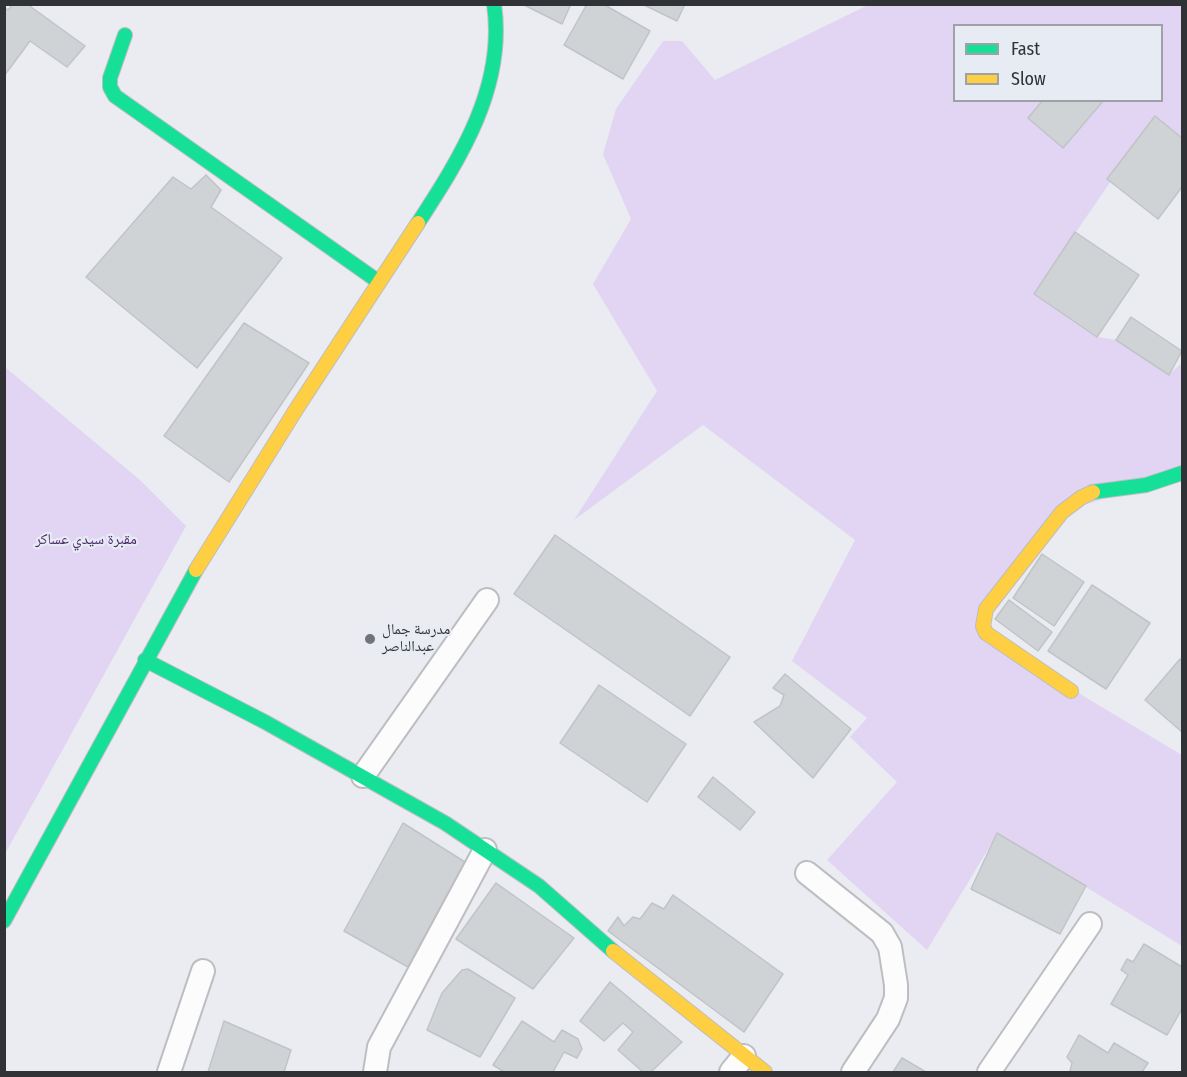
<!DOCTYPE html>
<meta charset="utf-8">
<style>
body{margin:0}
#map{position:relative;width:1187px;height:1077px;overflow:hidden;background:#eaecf1;font-family:"Fira Sans Condensed",sans-serif}
canvas{display:block}
.frame{position:absolute;inset:0;border:6px solid #313236;pointer-events:none}
.legend{position:absolute;left:953px;top:24px;width:210px;height:78px;box-sizing:border-box;background:#e7ebf4;border:2px solid #9ea1a8;margin:0;padding:8px 10px;list-style:none;font-size:18px;color:#313236}
.legend li{display:flex;align-items:center;gap:12px;height:30px}
.legend b{width:30px;border:2px solid #9ea1a8}
</style>
<div id="map">
<canvas width="1187" height="1077"></canvas>
<div class="frame"></div>
<ul class="legend">
<li><b style="height:8px;background:#16e098"></b>Fast</li>
<li><b style="height:8px;background:#ffcf43"></b>Slow</li>
</ul>
</div>
<script>
const ctx = document.querySelector('canvas').getContext('2d');
ctx.lineJoin = 'round';
function fillPath(path, color) {
  ctx.fillStyle = color;
  ctx.fill(path, 'evenodd');
}
function strokePath(path, color, width, dash) {
  ctx.strokeStyle = color;
  ctx.lineWidth = width;
  ctx.lineCap = dash ? 'butt' : 'round';
  ctx.setLineDash(dash || []);
  ctx.stroke(path);
}
function label(font, color, halo, rows, align = 'center') {
  ctx.font = font + ' "Fira Sans Condensed","Noto Naskh Arabic",sans-serif';
  ctx.lineWidth = 4.5;
  ctx.setLineDash([]);
  ctx.textBaseline = 'middle';
  ctx.strokeStyle = halo;
  ctx.fillStyle = color;
  for (const [text, x, y, turn = 0] of rows) {
    ctx.save();
    ctx.translate(x, y);
    ctx.rotate((+turn || 0) * Math.PI / 180);
    ctx.textAlign = isNaN(turn) ? turn : align;
    if (halo) ctx.strokeText(text, 0, 0);
    ctx.fillText(text, 0, 0);
    ctx.restore();
  }
}
const green = new Path2D(`
 M 868,5 L 1182,5 L 1182,138 L 1155,117 L 1034,293 L 1097,337 L 1116,340 L 1168,375 L 1182,363 L 1182,474 L 1062,512 L 983,626 L 1085,697 L 1182,755 L 1182,946 L 998,833 L 927,950 L 827,860 L 897,782 L 850,737 L 867,718 L 792,661 L 855,540 L 703,425 L 574,520 L 657,391 L 593,284 L 631,219 L 603,154 L 616,109 L 663,41 L 682,41 L 715,80 ZM 954,26 L 1162,26 L 1162,100 L 954,100 Z
 M 5,367 L 140,480 L 186,526 L 5,854 Z`);
const building = new Path2D(`
 M 13,4 L 27,4 L 85,46 L 67,67 L 30,41 L 4,76 L 4,7 L 8,10 Z
 M 522,4 L 571,4 L 562,24 Z
 M 587,4 L 603,4 L 650,31 L 623,79 L 564,45 Z
 M 642,4 L 685,4 L 677,21 Z
 M 1043,100 L 1104,100 L 1063,148 L 1028,118 Z
 M 1155,116 L 1182,138 L 1182,187 L 1158,219 L 1107,179 Z
 M 206,175 L 221,190 L 211,207 L 282,258 L 197,368 L 86,277 L 173,177 L 191,189 Z
 M 1075,232 L 1139,275 L 1097,337 L 1034,294 Z
 M 1131,317 L 1182,351 L 1169,375 L 1116,340 Z
 M 244,323 L 309,363 L 229,482 L 164,436 Z
 M 555,535 L 730,657 L 690,716 L 514,594 Z
 M 1042,554 L 1084,582 L 1054,626 L 1013,598 Z
 M 1092,585 L 1150,623 L 1106,689 L 1048,651 Z
 M 1009,600 L 1052,632 L 1038,651 L 995,619 Z
 M 1180,659 L 1182,662 L 1182,732 L 1145,700 Z
 M 785,674 L 851,729 L 813,778 L 754,722 L 780,706 L 784,695 L 773,688 Z
 M 599,685 L 686,744 L 647,802 L 560,743 Z
 M 713,777 L 755,812 L 740,830 L 698,797 Z
 M 403,823 L 465,862 L 408,967 L 344,931 Z
 M 997,833 L 1086,886 L 1060,934 L 971,889 Z
 M 496,883 L 574,938 L 533,989 L 456,939 Z
 M 673,895 L 783,974 L 744,1032 L 608,931 L 618,917 L 624,926 L 633,917 L 640,919 L 652,903 L 664,909 Z
 M 1144,944 L 1182,967 L 1182,1009 L 1167,1035 L 1111,1004 L 1128,975 L 1121,970 L 1127,959 L 1133,962 Z
 M 468,969 L 515,998 L 480,1057 L 427,1030 L 442,993 L 462,970 Z
 M 610,982 L 682,1042 L 651,1072 L 643,1072 L 618,1050 L 633,1032 L 623,1023 L 604,1041 L 580,1021 Z
 M 224,1021 L 291,1050 L 284,1072 L 208,1072 Z
 M 522,1021 L 554,1042 L 562,1030 L 578,1039 L 582,1049 L 577,1058 L 564,1052 L 553,1072 L 504,1072 L 493,1065 Z
 M 1079,1035 L 1108,1053 L 1114,1043 L 1148,1063 L 1142,1072 L 1072,1072 L 1070,1071 L 1072,1063 L 1067,1057 Z
 M 902,1058 L 926,1072 L 893,1072 Z`);
const street = new Path2D(`
 M 363,776 L 487,600
 M 807,873 L 882,933 L 890,947 L 896,985 L 896,998 L 888,1019 L 853,1072
 M 169,1072 L 203,971
 M 375,1072 L 379,1047 L 485,850
 M 731,1072 L 744,1056
 M 989,1072 L 1090,924`);
const fast = new Path2D(`
 M 125,35 L 110,78 L 110,87 L 115,96 L 379,282
 M 418,223 C 461,157 506,86 494,4
 M 1093,492 L 1146,485 L 1182,473
 M 145,660 L 265,722 L 445,823 L 539,886 L 613,951
 M 4,921 L 196,570`);
const slow = new Path2D(`
 M 196,570 L 297,408 L 418,223
 M 1071,691 L 986,633 L 983,626 L 986,609 L 1062,512 L 1082,497 L 1093,492
 M 613,951 L 765,1072`);
const markers = [
 [370,639,6,"#727377"]
];
const parkNames = [
 ["مقبرة سيدي عساكر",86,540]
];
const poiNames = [
 ["مدرسة جمال",382,630],
 ["عبدالناصر",382,647]
];
fillPath(green, '#e1d5f3');
fillPath(building, '#d0d3d6');
strokePath(building, '#c1c4c7', 1.5);
strokePath(street, '#bdbec2', 26);
strokePath(fast, '#bdbec2', 16);
strokePath(slow, '#bdbec2', 16);
strokePath(street, '#fcfcfd', 22);
strokePath(fast, '#16e098', 14);
strokePath(slow, '#ffcf43', 14);
for (const [x, y, r, color] of markers) {
  const dot = new Path2D();
  dot.arc(x, y, r, 0, 2 * Math.PI);
  ctx.fillStyle = color;
  ctx.fill(dot);
  strokePath(dot, '#e7ebf4', 2);
}
label('15px', '#4c286a', '#e7ebf4', parkNames);
label('15px', '#313236', '#e7ebf4', poiNames, 'left');
</script>
